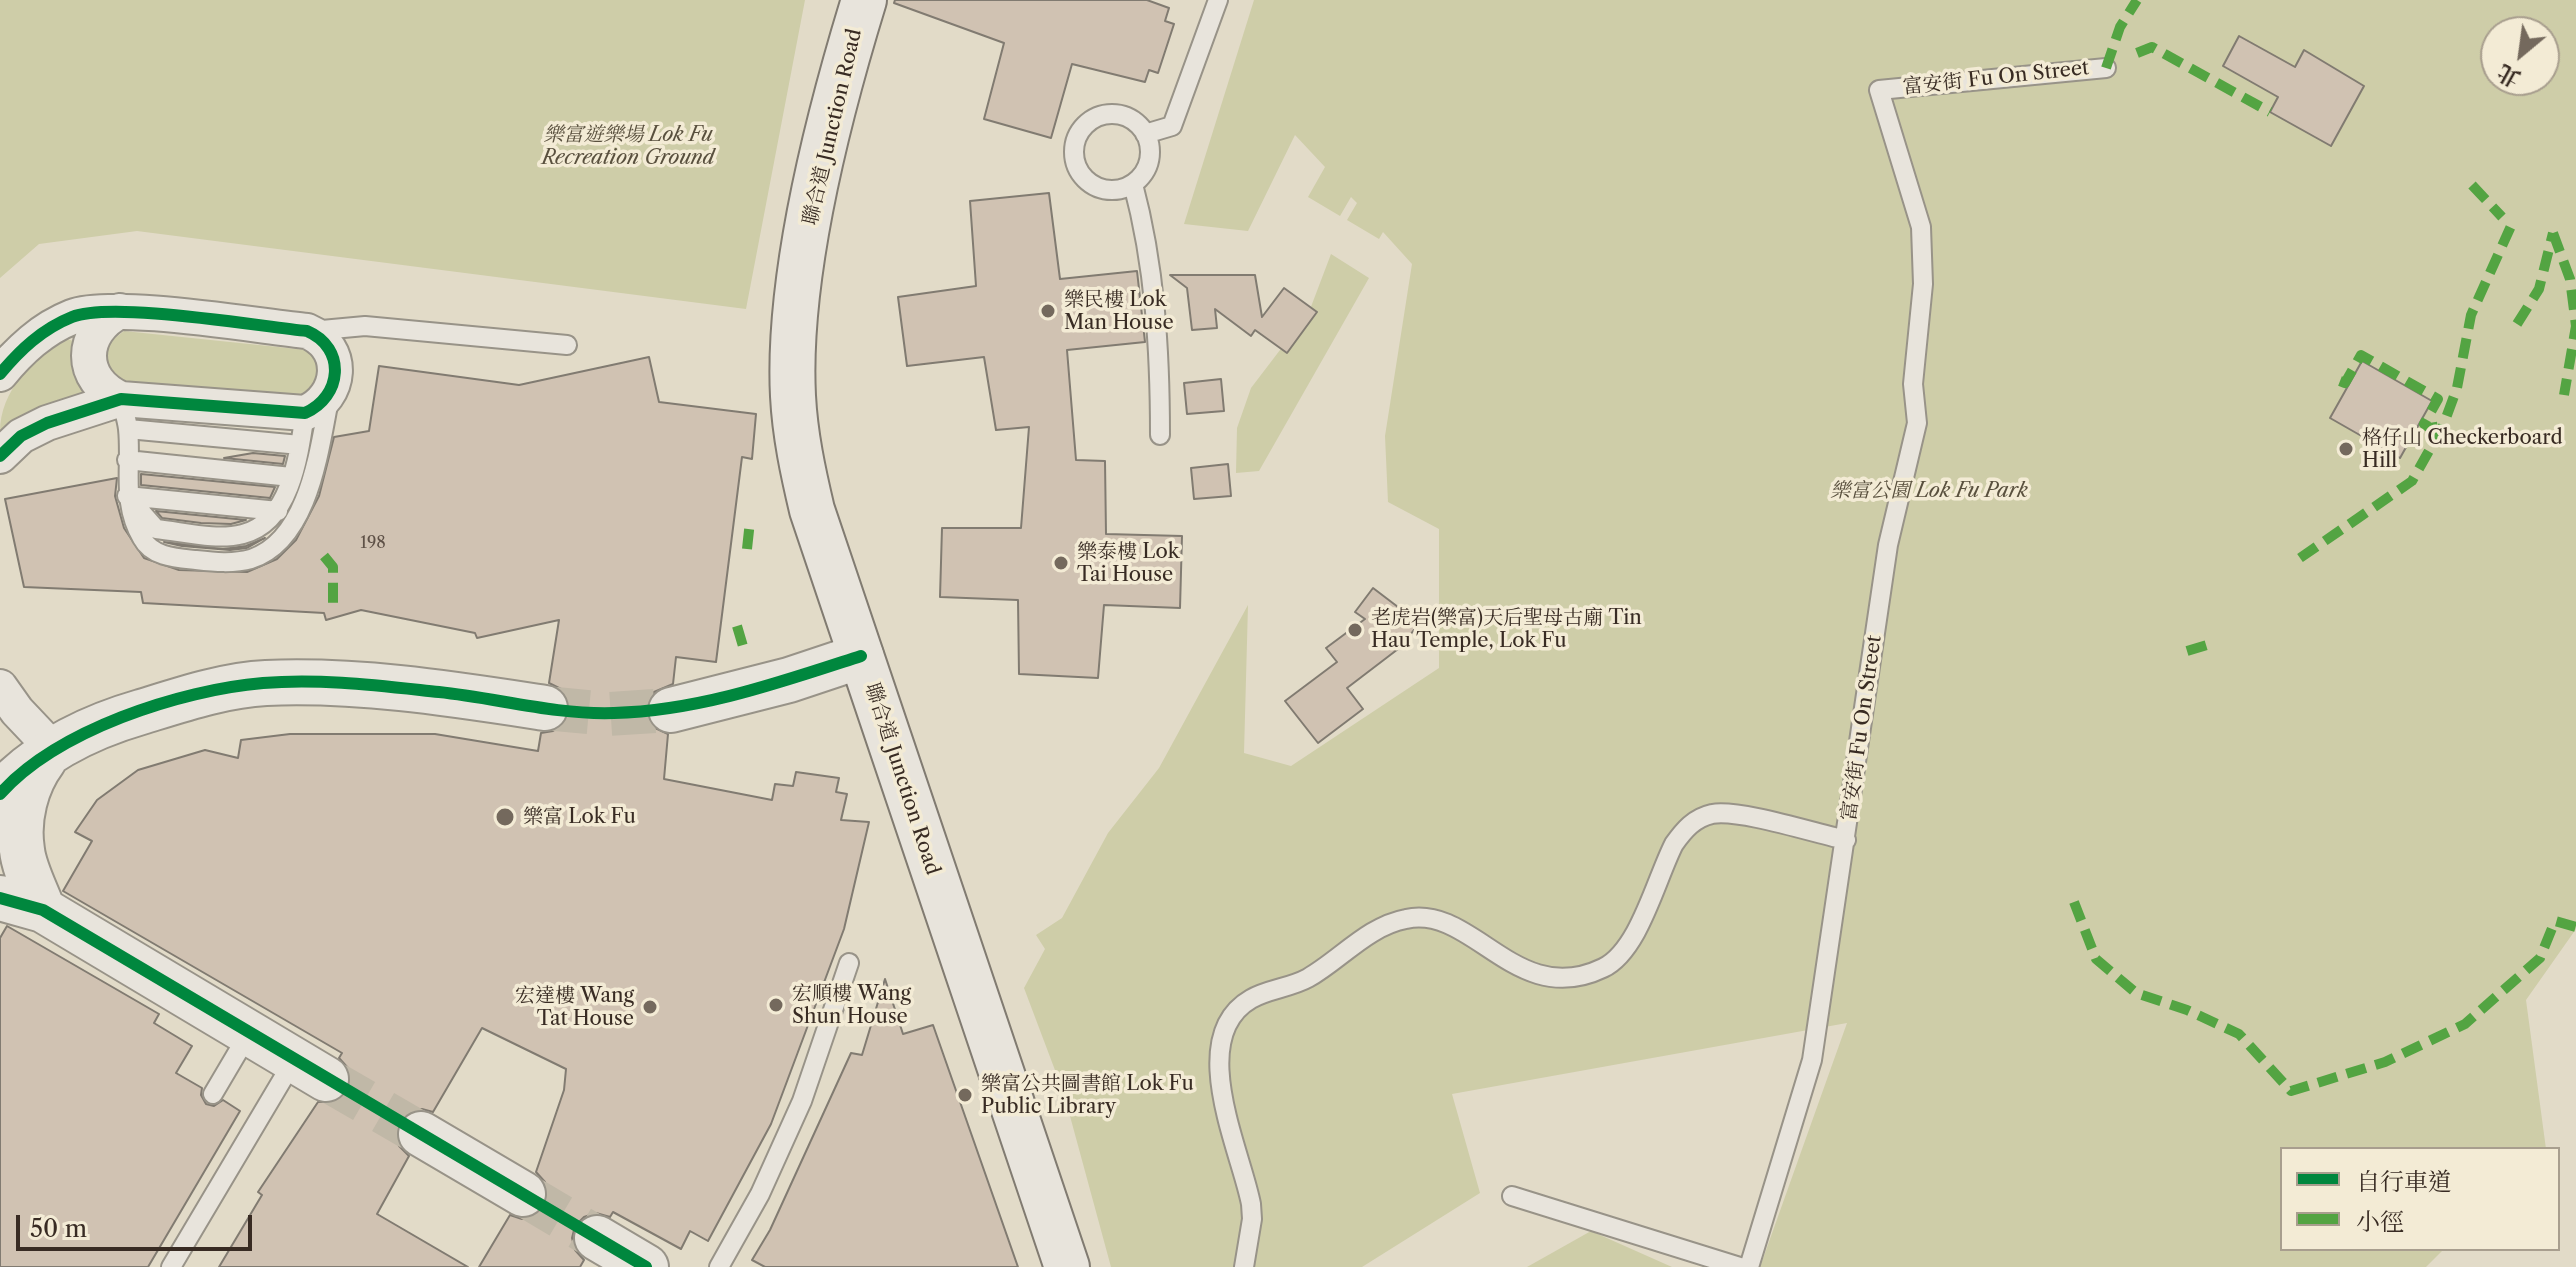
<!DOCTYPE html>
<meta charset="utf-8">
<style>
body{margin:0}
#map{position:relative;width:2576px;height:1267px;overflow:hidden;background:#e2dbc8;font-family:"Libre Caslon Text","Noto Serif TC",serif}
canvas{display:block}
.legend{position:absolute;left:2280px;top:1147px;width:280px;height:104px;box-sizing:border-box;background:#f3ebd5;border:2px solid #a89e8e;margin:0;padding:10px 14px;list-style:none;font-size:24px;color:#382b23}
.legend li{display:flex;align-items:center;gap:16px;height:40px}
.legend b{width:40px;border:2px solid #a89e8e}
.north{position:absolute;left:2480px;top:16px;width:80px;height:80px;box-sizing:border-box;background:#f3ebd5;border:2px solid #a89e8e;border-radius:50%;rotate:209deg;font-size:22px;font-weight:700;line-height:32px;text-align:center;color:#382b23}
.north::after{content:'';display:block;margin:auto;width:28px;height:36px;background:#74695d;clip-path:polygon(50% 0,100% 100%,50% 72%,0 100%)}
.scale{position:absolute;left:16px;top:1215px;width:236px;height:36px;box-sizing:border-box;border:4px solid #382b23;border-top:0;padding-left:10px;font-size:24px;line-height:28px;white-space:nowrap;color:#382b23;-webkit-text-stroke:6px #f3ebd5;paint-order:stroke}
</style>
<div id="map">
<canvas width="2576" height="1267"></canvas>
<ul class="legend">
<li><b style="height:10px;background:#00873e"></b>自行車道</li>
<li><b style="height:10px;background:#53a442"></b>小徑</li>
</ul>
<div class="north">北</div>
<div class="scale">50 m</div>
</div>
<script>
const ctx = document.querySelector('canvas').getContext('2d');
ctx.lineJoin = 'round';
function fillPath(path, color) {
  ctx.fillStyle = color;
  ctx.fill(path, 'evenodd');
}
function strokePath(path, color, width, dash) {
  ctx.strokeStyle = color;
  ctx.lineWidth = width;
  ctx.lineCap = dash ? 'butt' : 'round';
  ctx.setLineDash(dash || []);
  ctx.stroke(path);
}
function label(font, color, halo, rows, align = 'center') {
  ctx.font = font + ' "Libre Caslon Text","Noto Serif TC",serif';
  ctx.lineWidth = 7;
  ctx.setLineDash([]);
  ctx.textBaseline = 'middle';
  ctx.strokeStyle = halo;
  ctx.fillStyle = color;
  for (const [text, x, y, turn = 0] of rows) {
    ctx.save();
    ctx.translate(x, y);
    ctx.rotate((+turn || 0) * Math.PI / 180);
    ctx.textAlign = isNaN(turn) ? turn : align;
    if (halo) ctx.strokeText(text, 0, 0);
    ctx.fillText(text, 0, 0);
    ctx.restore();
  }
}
const green = new Path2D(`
 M 0,0 L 805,0 L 746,309 L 137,231 L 39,244 L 0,278 Z
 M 1254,0 L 2576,0 L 2576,929 L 2526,1000 L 2546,1149 L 2282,1149 L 2282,1249 L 2444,1249 L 2426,1267 L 1760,1267 L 1847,1023 L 1452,1094 L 1480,1193 L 1362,1267 L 1111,1267 L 1064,1094 L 1024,988 L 1045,949 L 1036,935 L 1062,918 L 1108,833 L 1159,768 L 1248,605 L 1244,753 L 1291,766 L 1439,668 L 1439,529 L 1388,502 L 1385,436 L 1412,264 L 1383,232 L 1379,239 L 1347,220 L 1357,203 L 1351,197 L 1340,216 L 1308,197 L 1325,167 L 1295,135 L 1248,231 L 1184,224 ZM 2496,32 L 2544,32 L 2544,80 L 2496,80 Z
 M 1331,254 L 1369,278 L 1259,471 L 1236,473 L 1237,428 L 1251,388 L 1309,312 Z
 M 124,331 L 307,350 L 320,363 L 318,385 L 301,396 L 126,385 L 106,372 L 105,346 Z
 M 67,339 L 80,343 L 93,399 L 40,413 L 0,432 C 0,391 33,358 67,339 Z
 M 1591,1231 L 1672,1267 L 1527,1267 Z`);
const building = new Path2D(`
 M 895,0 L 1147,0 L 1169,8 L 1165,21 L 1174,24 L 1158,73 L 1149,70 L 1145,82 L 1072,64 L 1051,138 L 984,119 L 1004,43 L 894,3 Z
 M 2239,36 L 2295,67 L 2304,50 L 2364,86 L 2331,146 L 2270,112 L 2278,97 L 2223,66 Z
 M 1049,193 L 1060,279 L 1137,271 L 1145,342 L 1067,350 L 1076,460 L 1105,461 L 1106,534 L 1182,536 L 1180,608 L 1104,605 L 1098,678 L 1019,674 L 1018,600 L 940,597 L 942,528 L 1021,528 L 1029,427 L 996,430 L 984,357 L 907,366 L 898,297 L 976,286 L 970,201 Z
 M 1170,275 L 1255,275 L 1262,317 L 1284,288 L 1317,312 L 1287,353 L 1255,330 L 1251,336 L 1215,309 L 1217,328 L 1192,330 L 1187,288 Z
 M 649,357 L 659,402 L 756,414 L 752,459 L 742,457 L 716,662 L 676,657 L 673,684 L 654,692 L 647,704 L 647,717 L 653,727 L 668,734 L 664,779 L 772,800 L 775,784 L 793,786 L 796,772 L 839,778 L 836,792 L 847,794 L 841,820 L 869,822 L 844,929 L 771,1124 L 708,1241 L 690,1231 L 681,1249 L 613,1212 L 610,1217 L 596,1213 L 584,1217 L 575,1226 L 572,1238 L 575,1250 L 584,1260 L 580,1267 L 479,1267 L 510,1215 L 522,1219 L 535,1216 L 545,1206 L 548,1195 L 545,1182 L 536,1172 L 564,1090 L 566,1069 L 482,1028 L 433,1112 L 422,1109 L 409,1112 L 399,1122 L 396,1133 L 399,1146 L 409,1156 L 377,1214 L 468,1267 L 219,1267 L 262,1195 L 258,1192 L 318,1102 L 337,1101 L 347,1092 L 351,1080 L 348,1068 L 339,1058 L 342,1053 L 63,891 L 92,841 L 75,832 L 97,800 L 138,770 L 205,750 L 238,758 L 241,740 L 290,734 L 435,734 L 538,751 L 541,733 L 553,731 L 564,724 L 570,711 L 568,700 L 561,689 L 549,683 L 559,620 L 477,638 L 475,633 L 361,610 L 326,620 L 324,613 L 143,603 L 141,592 L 24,587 L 5,499 L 117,478 L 115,496 L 124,528 L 144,558 L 179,570 L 247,572 L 277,559 L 296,540 L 319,496 L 334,437 L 369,431 L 379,366 L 519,385 Z
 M 2362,361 L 2432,401 L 2400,458 L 2330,418 Z
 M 1221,379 L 1224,411 L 1187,414 L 1184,383 Z
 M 253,453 L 285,456 L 283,464 L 224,458 Z
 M 1228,464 L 1231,496 L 1194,499 L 1191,468 Z
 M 141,474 L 275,487 L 270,498 L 141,485 Z
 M 156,511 L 246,520 L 231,524 L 201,523 L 162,518 Z
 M 265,538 L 263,539 L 247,548 L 230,550 L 182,546 L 164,542 L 223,549 L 246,546 Z
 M 1373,588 L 1419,623 L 1402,646 L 1347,688 L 1363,709 L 1318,743 L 1285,701 L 1337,662 L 1326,648 L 1365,619 L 1355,612 Z
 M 7,926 L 159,1014 L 154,1023 L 192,1046 L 176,1073 L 202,1088 L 201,1095 L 206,1104 L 214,1106 L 223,1100 L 240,1111 L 148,1267 L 0,1267 L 0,938 Z
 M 885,979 L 903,1034 L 933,1025 L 1018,1267 L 765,1267 L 752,1260 L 770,1230 L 851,1053 L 862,1055 Z`);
const tertiaryTunnel = new Path2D(`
 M 545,708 L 609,714 L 671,710
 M 326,1079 L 421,1134
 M 523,1194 L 597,1238`);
const service = new Path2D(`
 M1074 152a38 38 0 1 1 76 0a38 38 0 1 1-76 0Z
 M 1145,134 L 1172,126 L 1218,0
 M 1133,184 C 1155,266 1160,351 1160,435
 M 311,331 L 365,326 L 567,345
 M 121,399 C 123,409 127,419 128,429 C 132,468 121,502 142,538 C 152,557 176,558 196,560 C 214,562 233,564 251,559 C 309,540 319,450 329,400
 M 128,429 L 300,445
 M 127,460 L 291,477
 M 127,496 L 278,511
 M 134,504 L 156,529 C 184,532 216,541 243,534 C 291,522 299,454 305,413
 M 213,1094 L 249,1033
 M 1512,1196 L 1740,1267
 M 171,1267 L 294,1060
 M 719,1267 L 760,1194 L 802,1101 L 849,963
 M 1244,1267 L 1252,1219 L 1251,1204 C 1241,1151 1185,1037 1251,999 C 1268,989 1290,988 1308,978 C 1340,960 1368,926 1406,919 C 1473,904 1516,1010 1603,968 C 1639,951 1656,879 1674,844 C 1684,830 1694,818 1712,814 C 1740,809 1814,833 1846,840
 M 1749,1267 L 1812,1060 L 1888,545 L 1917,423 L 1913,384 L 1923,284 L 1921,227 L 1879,90 L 2106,68`);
const minor = new Path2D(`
 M 120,311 C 79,332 78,380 121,399
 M 0,374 C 20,350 42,329 72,317 C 112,301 257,326 307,331 C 347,348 342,397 305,413 L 121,399 L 47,423 L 21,436 L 0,456
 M 0,687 L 17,711 L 53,749`);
const tertiary = new Path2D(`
 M 671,710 L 789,680 L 861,656
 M 0,794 C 37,753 89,727 141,712 C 180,700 224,685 266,683 C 359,679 453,694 545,708
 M 0,898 L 43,910 L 326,1079
 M 43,910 C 36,891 24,869 22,850 C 17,819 26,784 44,760
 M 421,1134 L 523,1194
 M 597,1238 L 646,1267`);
const secondary = new Path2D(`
 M 864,0 C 829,114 787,277 793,396 C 795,435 803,472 812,510 L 1067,1267`);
const quiet = new Path2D(`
 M 2137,53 L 2152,47 L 2270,112
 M 2106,68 L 2120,27 L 2137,0
 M 2472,185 L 2502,217
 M 2553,233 L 2570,279 L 2576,326 L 2564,395
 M 2517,324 L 2539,289 L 2553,233
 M 2340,381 L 2345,383 L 2361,355 L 2438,399 L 2424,424 L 2430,428 L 2443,426
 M 747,549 L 750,521
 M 324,556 L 333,567 L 333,611
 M 2300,558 L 2412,481 L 2443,426 L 2457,388 L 2471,315 L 2511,226
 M 737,626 L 745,653
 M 2187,651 L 2210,644
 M 2074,902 L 2096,959 L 2136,993 L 2187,1010 L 2239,1034 L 2291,1091 L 2385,1062 L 2465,1024 L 2540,958 L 2555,921 L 2576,927`);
const cycleway = new Path2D(`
 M 0,374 C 20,350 42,329 72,317 C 112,301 257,326 307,331 C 347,348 342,397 305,413 L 121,399 L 47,423 L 21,436 L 0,456
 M 0,794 C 57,730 180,690 263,683 C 321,678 382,686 439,692 C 497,698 555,715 614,713 C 699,711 781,682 861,656
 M 0,898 L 43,910 L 646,1267`);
const markers = [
 [1048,311,8,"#74695d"],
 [2346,449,8,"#74695d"],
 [1061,563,8,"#74695d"],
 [1355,630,8,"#74695d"],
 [505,817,10,"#74695d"],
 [776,1005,8,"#74695d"],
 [650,1007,8,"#74695d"],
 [965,1095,8,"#74695d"]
];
const numberNames = [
 ["198",373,543]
];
const streetNames = [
 ["富安街 Fu On Street",1996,78,-6],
 ["聯合道 Junction Road",833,127,-77],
 ["富安街 Fu On Street",1862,728,-82],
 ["聯合道 Junction Road",902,779,72]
];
const parkNames = [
 ["樂富遊樂場 Lok Fu",628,135],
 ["Recreation Ground",628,158],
 ["樂富公園 Lok Fu Park",1929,491]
];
const poiNames = [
 ["樂民樓 Lok",1064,300],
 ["Man House",1064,323],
 ["格仔山 Checkerboard",2362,438],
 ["Hill",2362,461],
 ["樂泰樓 Lok",1077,552],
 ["Tai House",1077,575],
 ["老虎岩(樂富)天后聖母古廟 Tin",1371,618],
 ["Hau Temple, Lok Fu",1371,641],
 ["樂富 Lok Fu",523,817],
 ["宏順樓 Wang",792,994],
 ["Shun House",792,1017],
 ["宏達樓 Wang",634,996,"right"],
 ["Tat House",634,1019,"right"],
 ["樂富公共圖書館 Lok Fu",981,1084],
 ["Public Library",981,1107]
];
fillPath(green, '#cecda8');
fillPath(building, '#d0c2b2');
strokePath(building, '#817b71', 2);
strokePath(tertiaryTunnel, '#c0b8a7', 44, [44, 22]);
strokePath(service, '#989388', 22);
strokePath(minor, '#989388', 38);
strokePath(tertiary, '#989388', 48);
strokePath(secondary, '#817b71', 48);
strokePath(service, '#e8e4dc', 18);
strokePath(minor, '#e8e4dc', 34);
strokePath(tertiary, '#e8e4dc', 44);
strokePath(secondary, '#e8e4dc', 44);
strokePath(quiet, '#53a442', 10, [20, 10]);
strokePath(cycleway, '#00873e', 12);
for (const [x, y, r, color] of markers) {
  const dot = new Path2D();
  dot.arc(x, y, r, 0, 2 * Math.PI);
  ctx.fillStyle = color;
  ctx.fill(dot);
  strokePath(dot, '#f3ebd5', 3);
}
label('16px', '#5e5147', null, numberNames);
label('20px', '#382b23', '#f3ebd5', streetNames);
label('italic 20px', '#59503e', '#f3ebd5', parkNames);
label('20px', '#382b23', '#f3ebd5', poiNames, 'left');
</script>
